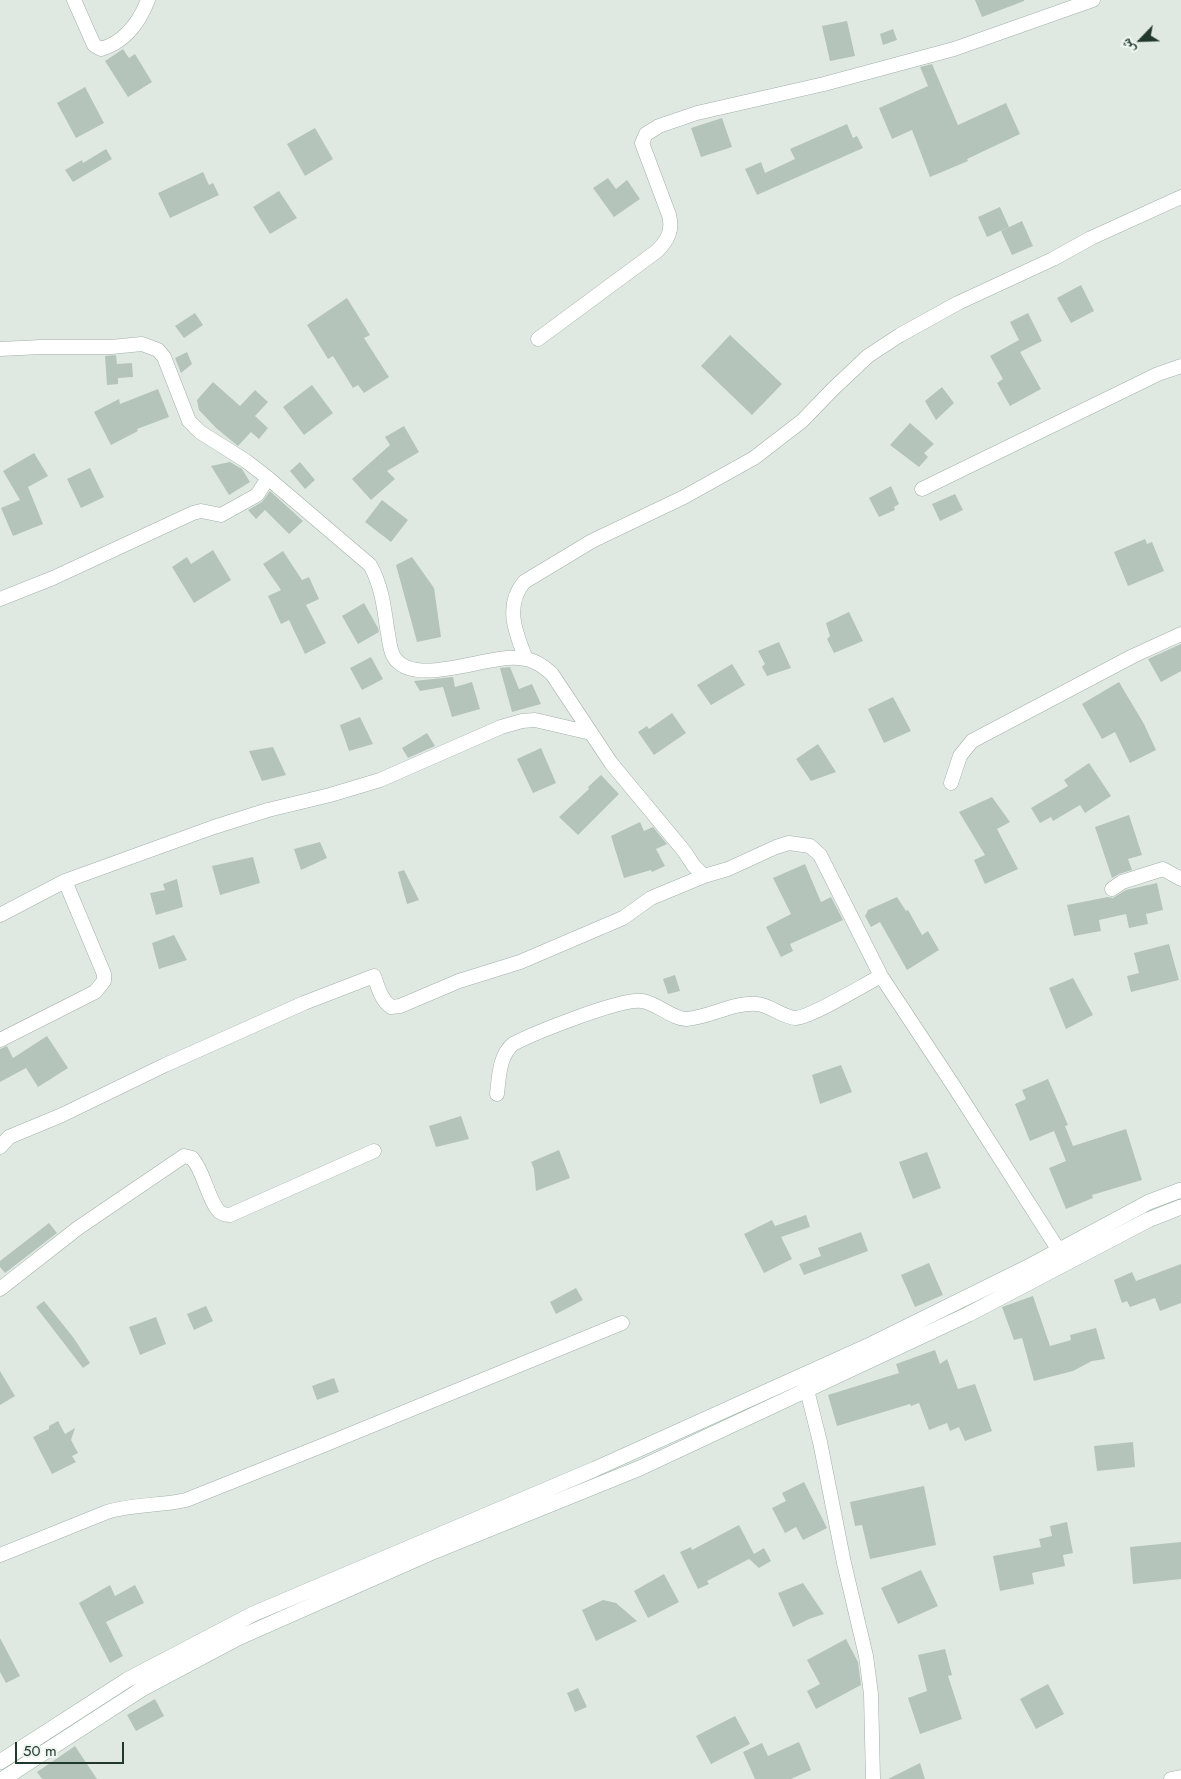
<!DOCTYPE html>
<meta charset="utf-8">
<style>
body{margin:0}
#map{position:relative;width:1181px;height:1779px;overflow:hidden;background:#dfe9e2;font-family:Jost,"Noto Naskh Arabic",sans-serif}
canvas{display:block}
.north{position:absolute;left:1116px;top:15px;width:50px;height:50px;-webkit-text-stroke:4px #eff6f1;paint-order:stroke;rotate:246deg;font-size:14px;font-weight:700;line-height:20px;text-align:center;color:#21382d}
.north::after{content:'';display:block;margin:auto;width:18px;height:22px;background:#21382d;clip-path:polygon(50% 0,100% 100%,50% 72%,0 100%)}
.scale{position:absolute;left:15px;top:1742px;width:109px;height:22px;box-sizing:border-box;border:2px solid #21382d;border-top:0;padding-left:6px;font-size:15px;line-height:18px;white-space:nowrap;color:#21382d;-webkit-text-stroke:4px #eff6f1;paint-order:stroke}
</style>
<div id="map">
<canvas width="1181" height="1779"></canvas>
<div class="north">ش</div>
<div class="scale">50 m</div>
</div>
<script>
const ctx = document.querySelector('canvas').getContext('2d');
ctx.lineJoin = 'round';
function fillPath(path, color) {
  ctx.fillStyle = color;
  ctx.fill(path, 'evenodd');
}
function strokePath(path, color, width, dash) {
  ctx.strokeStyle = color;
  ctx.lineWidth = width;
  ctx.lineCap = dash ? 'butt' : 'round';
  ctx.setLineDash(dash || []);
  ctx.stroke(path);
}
const building = new Path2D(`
 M 975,0 L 1024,0 L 1024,1 L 982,17 Z
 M 847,21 L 855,56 L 830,61 L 822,26 Z
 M 893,29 L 897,40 L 883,45 L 880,34 Z
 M 123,49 L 129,58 L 135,54 L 152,82 L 128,97 L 105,61 Z
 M 932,64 L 958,125 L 1006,103 L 1020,134 L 967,159 L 968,161 L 930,177 L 912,130 L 892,139 L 879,108 L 928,86 L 920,67 Z
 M 85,87 L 104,123 L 76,138 L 57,103 Z
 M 722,118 L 732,147 L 701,157 L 691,128 Z
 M 847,124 L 853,138 L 857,136 L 863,148 L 757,195 L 745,169 L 761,162 L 765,173 L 795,159 L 790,149 Z
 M 315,128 L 333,159 L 305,176 L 287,144 Z
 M 106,149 L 112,159 L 73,182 L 65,170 L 82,160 L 83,163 Z
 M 203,172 L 209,185 L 213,183 L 219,195 L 170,218 L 158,193 Z
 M 608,178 L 616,189 L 627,180 L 640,199 L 614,217 L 593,188 Z
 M 279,191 L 297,218 L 270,234 L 253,207 Z
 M 1000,207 L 1009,227 L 987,237 L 978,217 Z
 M 1022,221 L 1033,246 L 1012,255 L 1001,231 Z
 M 1081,285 L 1094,311 L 1071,323 L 1057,298 Z
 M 347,298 L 370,335 L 364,338 L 389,377 L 364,393 L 358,385 L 353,388 L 333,356 L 328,359 L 307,325 Z
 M 195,313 L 203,325 L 184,338 L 175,326 Z
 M 1028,313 L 1042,341 L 1020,352 L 1041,389 L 1010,406 L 997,383 L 1003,379 L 990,356 L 1019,340 L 1010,322 Z
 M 730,335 L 782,384 L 752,415 L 701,366 Z
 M 187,352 L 192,364 L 181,373 L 175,358 Z
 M 116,355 L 117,364 L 132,363 L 133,377 L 118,378 L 118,384 L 107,385 L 105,356 Z
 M 213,382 L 240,406 L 255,390 L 268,402 L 255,416 L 268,428 L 259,439 L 251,432 L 238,446 L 216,428 L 199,410 L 197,400 Z
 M 312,385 L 333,413 L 304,435 L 283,407 Z
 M 942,387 L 954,403 L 936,420 L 925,401 Z
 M 158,389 L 169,417 L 137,429 L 138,431 L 111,445 L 94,412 L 119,399 L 120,404 Z
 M 910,423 L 934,444 L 924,453 L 928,457 L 919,467 L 890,445 Z
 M 404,426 L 419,452 L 387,471 L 395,479 L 371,500 L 352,479 L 390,445 L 385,437 Z
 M 34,453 L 48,476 L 28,487 L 43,524 L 13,536 L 1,508 L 20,500 L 3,471 Z
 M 230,462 L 242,469 L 250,482 L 229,495 L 211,466 Z
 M 300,462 L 315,480 L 305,489 L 290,471 Z
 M 90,468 L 104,497 L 81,508 L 67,479 Z
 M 891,486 L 899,504 L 894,507 L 895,510 L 879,517 L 869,498 Z
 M 270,491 L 303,521 L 289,534 L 265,510 L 256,519 L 248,510 L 262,502 Z
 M 955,494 L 963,510 L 940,521 L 932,504 Z
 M 382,500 L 408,520 L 391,542 L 365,522 Z
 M 1145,539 L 1147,544 L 1152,542 L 1164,571 L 1128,586 L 1114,552 Z
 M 213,550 L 231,580 L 194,603 L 172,567 L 187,557 L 191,564 Z
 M 283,551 L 302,580 L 309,577 L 319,599 L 306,605 L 326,643 L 305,654 L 289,620 L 281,624 L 268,596 L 281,590 L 263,564 Z
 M 412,557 L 434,588 L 441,637 L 417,642 L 396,565 Z
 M 364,603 L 378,628 L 379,632 L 358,644 L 342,616 Z
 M 849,612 L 863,641 L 834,653 L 827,639 L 830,636 L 826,623 Z
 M 779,642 L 791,668 L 767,676 L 762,667 L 765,664 L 758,651 Z
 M 1181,644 L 1181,671 L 1161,682 L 1148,659 Z
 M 371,657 L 383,679 L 362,690 L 350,668 Z
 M 732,664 L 745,685 L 711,705 L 697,685 Z
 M 510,667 L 519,689 L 532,684 L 541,704 L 512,712 L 500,668 Z
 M 453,677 L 455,687 L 472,682 L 480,709 L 452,717 L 443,687 L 420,691 L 414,681 Z
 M 1119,682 L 1144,724 L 1156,750 L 1130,763 L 1115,732 L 1102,739 L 1082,704 Z
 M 893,697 L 911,731 L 884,743 L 868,709 Z
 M 672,713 L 686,733 L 654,755 L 638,732 L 647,726 L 649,729 Z
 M 360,717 L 373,744 L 349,751 L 340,725 Z
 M 427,733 L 435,746 L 408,758 L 402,748 Z
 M 818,744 L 836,772 L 811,781 L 796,759 Z
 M 273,747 L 286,775 L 262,781 L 249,751 Z
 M 541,748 L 556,783 L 533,793 L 517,759 Z
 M 1089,763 L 1111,796 L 1085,813 L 1080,805 L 1053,821 L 1051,817 L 1040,823 L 1031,808 L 1068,786 L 1064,780 Z
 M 601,775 L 619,794 L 578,835 L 559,817 L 589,789 L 588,787 Z
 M 992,797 L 1010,822 L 997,829 L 1018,869 L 985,884 L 974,860 L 985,855 L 959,812 Z
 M 1129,815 L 1142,855 L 1128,859 L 1132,870 L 1119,874 L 1112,878 L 1095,827 Z
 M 640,822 L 644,831 L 653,827 L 667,844 L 656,849 L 665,866 L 652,872 L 651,870 L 624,878 L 611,836 Z
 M 320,842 L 327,858 L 301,870 L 294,849 Z
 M 253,857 L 260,883 L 220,895 L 212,866 Z
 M 805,864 L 821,902 L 831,897 L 843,920 L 790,944 L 793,951 L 781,957 L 766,927 L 791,914 L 773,878 Z
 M 404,870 L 419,900 L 407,904 L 398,872 Z
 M 177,879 L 183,907 L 156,915 L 150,893 L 165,890 L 163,884 Z
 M 1157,883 L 1163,910 L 1146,914 L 1148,924 L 1129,928 L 1126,914 L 1099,920 L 1101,931 L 1074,936 L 1067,905 L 1108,897 L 1113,898 L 1126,890 Z
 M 897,897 L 906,911 L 908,910 L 922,935 L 928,931 L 939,950 L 907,970 L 880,922 L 871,927 L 865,916 L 868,910 Z
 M 174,935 L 187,960 L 159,969 L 152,943 Z
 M 1169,944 L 1179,980 L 1131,992 L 1127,976 L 1139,973 L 1134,953 Z
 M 675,975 L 680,991 L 668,994 L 663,979 Z
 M 1073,978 L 1093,1015 L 1066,1029 L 1049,988 Z
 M 47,1036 L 68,1068 L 38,1087 L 26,1068 L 0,1082 L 0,1049 L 7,1046 L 13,1058 Z
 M 841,1065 L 852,1092 L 820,1104 L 812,1075 Z
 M 1048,1079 L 1068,1125 L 1065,1126 L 1073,1146 L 1126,1129 L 1142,1180 L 1092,1195 L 1093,1198 L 1066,1209 L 1049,1168 L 1066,1161 L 1054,1131 L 1030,1141 L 1015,1104 L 1026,1099 L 1022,1090 Z
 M 461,1116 L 469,1139 L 436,1147 L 429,1126 Z
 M 559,1150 L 570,1178 L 536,1191 L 534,1169 L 531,1162 Z
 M 927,1152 L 941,1188 L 913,1199 L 899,1162 Z
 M 806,1215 L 810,1227 L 781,1237 L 792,1259 L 764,1273 L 744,1234 L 772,1220 L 775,1226 Z
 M 49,1223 L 57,1233 L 5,1273 L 0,1267 L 0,1261 Z
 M 861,1232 L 868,1251 L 804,1275 L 799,1264 L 821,1256 L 818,1248 Z
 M 929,1263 L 943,1295 L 915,1307 L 901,1275 Z
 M 1181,1264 L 1181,1303 L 1160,1311 L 1155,1298 L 1130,1307 L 1127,1301 L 1122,1303 L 1114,1280 L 1132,1272 L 1136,1281 Z
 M 576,1288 L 583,1300 L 556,1314 L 550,1302 Z
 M 1033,1296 L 1050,1346 L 1071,1340 L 1070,1335 L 1096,1328 L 1105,1359 L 1092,1361 L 1073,1371 L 1034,1381 L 1022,1338 L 1014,1340 L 1002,1307 Z
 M 44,1301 L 73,1337 L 90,1363 L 83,1368 L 36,1307 Z
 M 206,1306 L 213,1321 L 194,1330 L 187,1314 Z
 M 156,1317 L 166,1344 L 140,1355 L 129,1327 Z
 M 935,1350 L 940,1364 L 947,1359 L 958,1389 L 975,1384 L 992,1431 L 965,1441 L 959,1427 L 950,1431 L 947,1423 L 929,1430 L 919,1403 L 911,1406 L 910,1404 L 837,1426 L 828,1395 L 899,1373 L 896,1364 Z
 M 0,1371 L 15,1396 L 0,1405 Z
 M 334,1378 L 339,1392 L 317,1400 L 312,1386 Z
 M 58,1421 L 65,1434 L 75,1428 L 71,1440 L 78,1453 L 72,1456 L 76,1462 L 52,1474 L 33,1437 L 49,1429 L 49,1426 Z
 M 1133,1442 L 1135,1467 L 1097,1471 L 1094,1446 Z
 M 804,1482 L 827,1528 L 803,1540 L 796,1527 L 785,1533 L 772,1508 L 786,1501 L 782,1493 Z
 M 924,1486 L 936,1545 L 870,1559 L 862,1525 L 855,1526 L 850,1502 Z
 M 1067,1522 L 1073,1553 L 1063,1555 L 1065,1566 L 1032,1573 L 1034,1584 L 1000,1591 L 993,1556 L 1041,1547 L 1039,1539 L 1052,1536 L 1050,1526 Z
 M 739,1525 L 754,1554 L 764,1548 L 771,1561 L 759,1568 L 749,1559 L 707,1581 L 709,1584 L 698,1589 L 680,1552 L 691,1547 L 692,1550 Z
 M 1181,1542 L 1181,1579 L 1133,1584 L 1130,1547 Z
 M 921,1570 L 938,1606 L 898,1624 L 881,1588 Z
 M 664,1574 L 679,1602 L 648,1618 L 634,1591 Z
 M 803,1583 L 824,1614 L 809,1619 L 793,1627 L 778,1593 Z
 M 110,1585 L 115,1596 L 135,1585 L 144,1603 L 106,1622 L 123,1656 L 110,1663 L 79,1603 Z
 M 603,1600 L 616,1603 L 637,1621 L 596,1641 L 582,1610 Z
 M 0,1638 L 20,1676 L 6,1683 L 0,1672 Z
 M 846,1639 L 858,1662 L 861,1685 L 816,1709 L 807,1691 L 820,1684 L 807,1660 Z
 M 945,1649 L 952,1675 L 948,1676 L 962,1719 L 920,1734 L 908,1698 L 927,1691 L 918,1655 Z
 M 1048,1684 L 1064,1714 L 1036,1729 L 1020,1699 Z
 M 578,1688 L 587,1707 L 575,1712 L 567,1693 Z
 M 155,1699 L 164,1716 L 136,1731 L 127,1715 Z
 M 735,1716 L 750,1744 L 711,1764 L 696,1736 Z
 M 799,1742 L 811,1770 L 791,1779 L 755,1779 L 743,1752 L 762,1743 L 768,1756 Z
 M 75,1746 L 97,1779 L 42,1779 L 37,1772 Z
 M 920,1763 L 925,1779 L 888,1779 Z`);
const street = new Path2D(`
 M 74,0 L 94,45 L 101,49 C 125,42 139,23 148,0
 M 538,339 L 657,251 C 668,240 673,230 669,215 L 642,143 L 646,134 L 659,126 L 697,113 L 824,84 L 954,49 L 1093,0
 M 0,349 L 41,347 L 111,347 L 142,344 L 158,350 L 164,357 L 189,421 L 200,432 L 246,461 L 268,478 L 370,565 C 381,584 384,606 387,628 C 389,637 389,649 394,657 C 414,689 488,654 519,658 C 533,659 542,665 552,674 L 611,763 L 684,851 L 694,866 L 704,876 L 728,869 L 776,847 L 789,843 L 810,846 L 820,855 L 881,976 L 955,1088 L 1065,1260
 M 922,489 L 1158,374 L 1181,366
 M 0,599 L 53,578 L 193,513 L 201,511 L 221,515 L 257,495 L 268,478
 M 526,659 C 516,634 504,606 524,582 L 592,541 L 684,497 L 754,458 L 802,421 L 834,388 L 868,356 L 900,335 L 958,303 L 1053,259 L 1091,238 L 1181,197
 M 951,783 L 960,756 L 972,741 L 1133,656 L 1181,634
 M 1112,889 L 1122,882 L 1163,869 L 1181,879
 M 0,915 L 65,881 L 214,827 L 268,810 L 330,795 L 380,780 L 501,727 L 522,721 L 535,720 L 591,733
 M 0,1040 L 95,992 L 104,981 L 104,974 L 65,881
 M 497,1094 C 499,1077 499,1056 513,1044 C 534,1033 621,998 642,1001 C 657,1003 674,1020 687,1019 C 711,1017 733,1002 757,1004 C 770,1005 784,1018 796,1018 C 812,1017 863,985 881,976
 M 0,1147 L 9,1137 L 62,1115 L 165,1065 L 304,1003 L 374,976 C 378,987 381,1000 391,1007 L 400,1006 L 459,981 L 520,962 L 623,918 L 651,898 L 704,876
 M 0,1289 L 78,1228 L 184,1156 L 192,1158 C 204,1172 206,1193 217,1209 C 220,1213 225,1215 230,1215 L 374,1151
 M 802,1380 L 807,1390 L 820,1442 L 844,1563 L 866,1656 L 871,1694 L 873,1779
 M 0,1555 L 107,1512 C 133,1504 160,1506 186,1500 L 324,1445 L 622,1323
 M 1171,1779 L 1181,1777`);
const secondary = new Path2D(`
 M 0,1762 L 127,1680 L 253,1614 L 595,1469 L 872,1344 L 1026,1268 L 1149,1202 L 1181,1190
 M 3,1779 L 142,1689 L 238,1638 L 435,1551 L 640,1468 L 969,1314 L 1148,1220 L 1181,1207`);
fillPath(building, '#b4c4bb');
strokePath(street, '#a2b0a8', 15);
strokePath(secondary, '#9fb4a8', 16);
strokePath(street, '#fff', 14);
strokePath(secondary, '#fff', 15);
</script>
